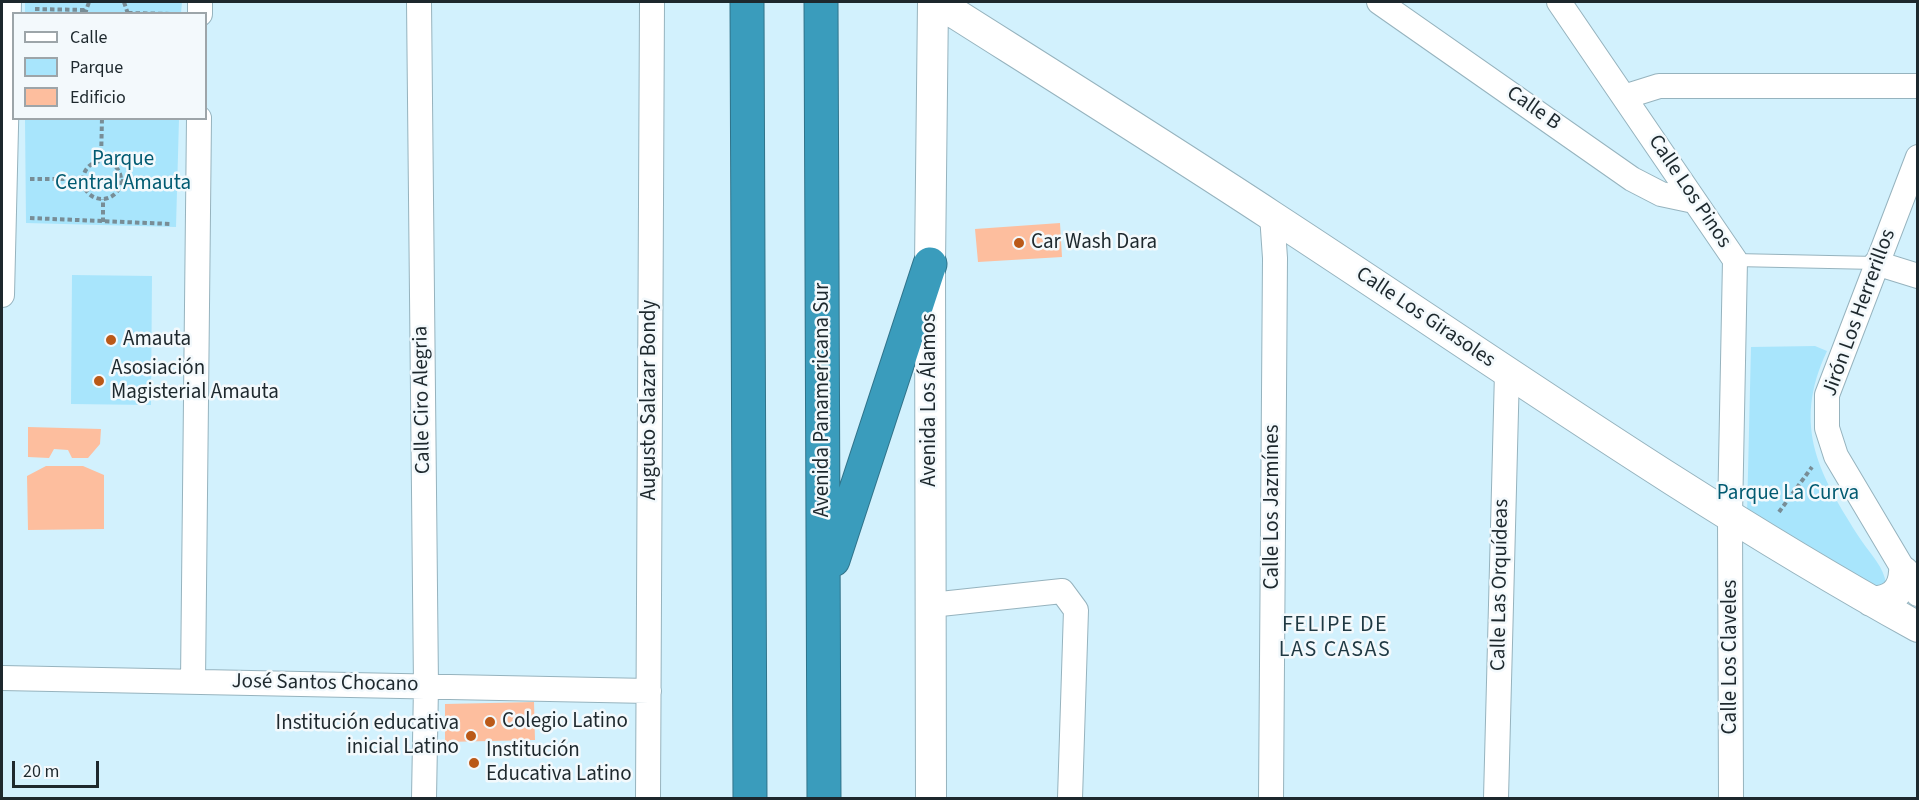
<!DOCTYPE html>
<meta charset="utf-8">
<style>
body{margin:0}
#map{position:relative;width:1919px;height:800px;overflow:hidden;background:#d2f1fd;font-family:"Source Sans 3",sans-serif}
canvas{display:block}
.frame{position:absolute;inset:0;border:3px solid #1d282d;pointer-events:none}
.legend{position:absolute;left:12px;top:12px;width:195px;height:108px;box-sizing:border-box;background:#f3f9fc;border:2px solid #9da5a9;margin:0;padding:8px 10px;list-style:none;font-size:18px;color:#1d282d}
.legend li{display:flex;align-items:center;gap:12px;height:30px}
.legend b{width:30px;border:2px solid #9da5a9}
.scale{position:absolute;left:12px;top:761px;width:87px;height:27px;box-sizing:border-box;border:3px solid #1d282d;border-top:0;padding-left:8px;font-size:18px;line-height:21px;white-space:nowrap;color:#1d282d;-webkit-text-stroke:4px #f3f9fc;paint-order:stroke}
</style>
<div id="map">
<canvas width="1919" height="800"></canvas>
<div class="frame"></div>
<ul class="legend">
<li><b style="height:8px;background:#fff"></b>Calle</li>
<li><b style="height:16px;background:#a8e5fc"></b>Parque</li>
<li><b style="height:16px;background:#fdbe9e"></b>Edificio</li>
</ul>
<div class="scale">20 m</div>
</div>
<script>
const ctx = document.querySelector('canvas').getContext('2d');
ctx.lineJoin = 'round';
function fillPath(path, color) {
  ctx.fillStyle = color;
  ctx.fill(path, 'evenodd');
}
function strokePath(path, color, width, dash) {
  ctx.strokeStyle = color;
  ctx.lineWidth = width;
  ctx.lineCap = dash ? 'butt' : 'round';
  ctx.setLineDash(dash || []);
  ctx.stroke(path);
}
function label(font, color, halo, rows, align = 'center') {
  ctx.font = font + ' "Source Sans 3",sans-serif';
  ctx.lineWidth = 5;
  ctx.setLineDash([]);
  ctx.textBaseline = 'middle';
  ctx.strokeStyle = halo;
  ctx.fillStyle = color;
  for (const [text, x, y, turn = 0] of rows) {
    ctx.save();
    ctx.translate(x, y);
    ctx.rotate((+turn || 0) * Math.PI / 180);
    ctx.textAlign = isNaN(turn) ? turn : align;
    if (halo) ctx.strokeText(text, 0, 0);
    ctx.fillText(text, 0, 0);
    ctx.restore();
  }
}
const green = new Path2D(`
 M 25,2 L 182,2 L 181,13 L 25,13 Z
 M 25,119 L 179,119 L 176,227 L 26,223 Z
 M 72,275 L 152,276 L 151,405 L 71,404 Z
 M 1751,347 L 1815,346 L 1827,351 C 1791,427 1820,476 1861,540 C 1871,555 1884,567 1886,584 L 1881,591 L 1747,514 Z`);
const building = new Path2D(`
 M 1060,223 L 1062,257 L 978,262 L 975,229 Z
 M 28,427 L 101,429 L 100,444 L 88,458 L 72,458 L 68,450 L 54,449 L 49,458 L 28,457 Z
 M 46,466 L 83,466 L 104,475 L 104,529 L 28,530 L 27,476 Z
 M 534,702 L 535,740 L 445,742 L 445,704 Z`);
const path = new Path2D(`
 M 124,2 L 128,14
 M 35,9 L 85,10
 M 128,13 L 175,14
 M 85,14 L 89,2
 M 101,161 L 102,118
 M83 180a19 19 0 1 1 38 0a19 19 0 1 1-38 0Z
 M 30,179 L 83,179
 M 121,181 L 171,182
 M 30,218 L 171,224
 M 103,222 L 103,199
 M 1779,512 L 1812,467`);
const service = new Path2D(`
 M 1735,260 L 1876,263`);
const minor = new Path2D(`
 M 419,2 L 426,686 L 424,798
 M 1379,2 L 1632,179 L 1661,194 L 1694,201
 M 1559,2 L 1735,260 L 1730,516 L 1731,798
 M 200,14 L 200,2
 M 1624,97 L 1659,86 L 1918,86
 M 1918,157 L 1827,395 L 1827,428 L 1836,456 L 1918,594
 M 1876,263 L 1918,276
 M 2,295 L 9,2
 M 931,605 L 1062,591 L 1076,610 L 1070,798
 M 2,678 L 649,691
 M 193,681 L 199,118
 M 648,798 L 652,2
 M 1271,798 L 1275,258 L 1272,215
 M 1496,798 L 1507,372`);
const tertiary = new Path2D(`
 M 937,2 C 1049,73 1161,143 1272,216 C 1485,355 1694,503 1918,627
 M 1871,601 C 1890,602 1903,592 1904,572
 M 931,798 L 930,264 L 933,2`);
const motorway = new Path2D(`
 M 747,2 L 750,798
 M 821,2 L 824,798
 M 833,560 L 930,264`);
const markers = [
 [1019,243,6,"#ba5918"],
 [111,340,6,"#ba5918"],
 [99,381,6,"#ba5918"],
 [490,722,6,"#ba5918"],
 [471,736,6,"#ba5918"],
 [474,763,6,"#ba5918"]
];
const streetNames = [
 ["Calle B",1533,109,35],
 ["Calle Los Pinos",1689,192,56],
 ["Jirón Los Herrerillos",1860,313,-70],
 ["Calle Los Girasoles",1425,318,34],
 ["Calle Ciro Alegria",423,400,-91],
 ["Augusto Salazar Bondy",650,400,-90],
 ["Avenida Panamericana Sur",823,400,-90],
 ["Avenida Los Álamos",930,400,-90],
 ["Calle Los Jazmínes",1273,507,-90],
 ["Calle Las Orquídeas",1501,585,-89],
 ["Calle Los Claveles",1731,657,-90],
 ["José Santos Chocano",325,684,1]
];
const parkNames = [
 ["Parque",123,160],
 ["Central Amauta",123,184],
 ["Parque La Curva",1788,494]
];
const poiNames = [
 ["Car Wash Dara",1031,243],
 ["Amauta",123,340],
 ["Asosiación",111,369],
 ["Magisterial Amauta",111,393],
 ["Colegio Latino",502,722],
 ["Institución educativa",459,724,"right"],
 ["inicial Latino",459,748,"right"],
 ["Institución",486,751],
 ["Educativa Latino",486,775]
];
const neighbourhoodNames = [
 ["FELIPE DE",1335,626],
 ["LAS CASAS",1335,651]
];
fillPath(green, '#a8e5fc');
fillPath(building, '#fdbe9e');
strokePath(service, '#96b3be', 14);
strokePath(minor, '#96b3be', 26);
strokePath(tertiary, '#96b3be', 32);
strokePath(motorway, '#30738a', 35);
strokePath(path, '#788d96', 4, [4.5, 3]);
strokePath(service, '#fff', 12);
strokePath(minor, '#fff', 24);
strokePath(tertiary, '#fff', 30);
strokePath(motorway, '#3a9cbc', 33);
for (const [x, y, r, color] of markers) {
  const dot = new Path2D();
  dot.arc(x, y, r, 0, 2 * Math.PI);
  ctx.fillStyle = color;
  ctx.fill(dot);
  strokePath(dot, '#f3f9fc', 2);
}
label('21px', '#1d282d', '#f3f9fc', streetNames);
label('21px', '#005a71', '#f3f9fc', parkNames);
label('21px', '#1d282d', '#f3f9fc', poiNames, 'left');
ctx.letterSpacing = '1.5px';
label('22px', '#1f3943', '#f3f9fc', neighbourhoodNames);
ctx.letterSpacing = '0px';
</script>
